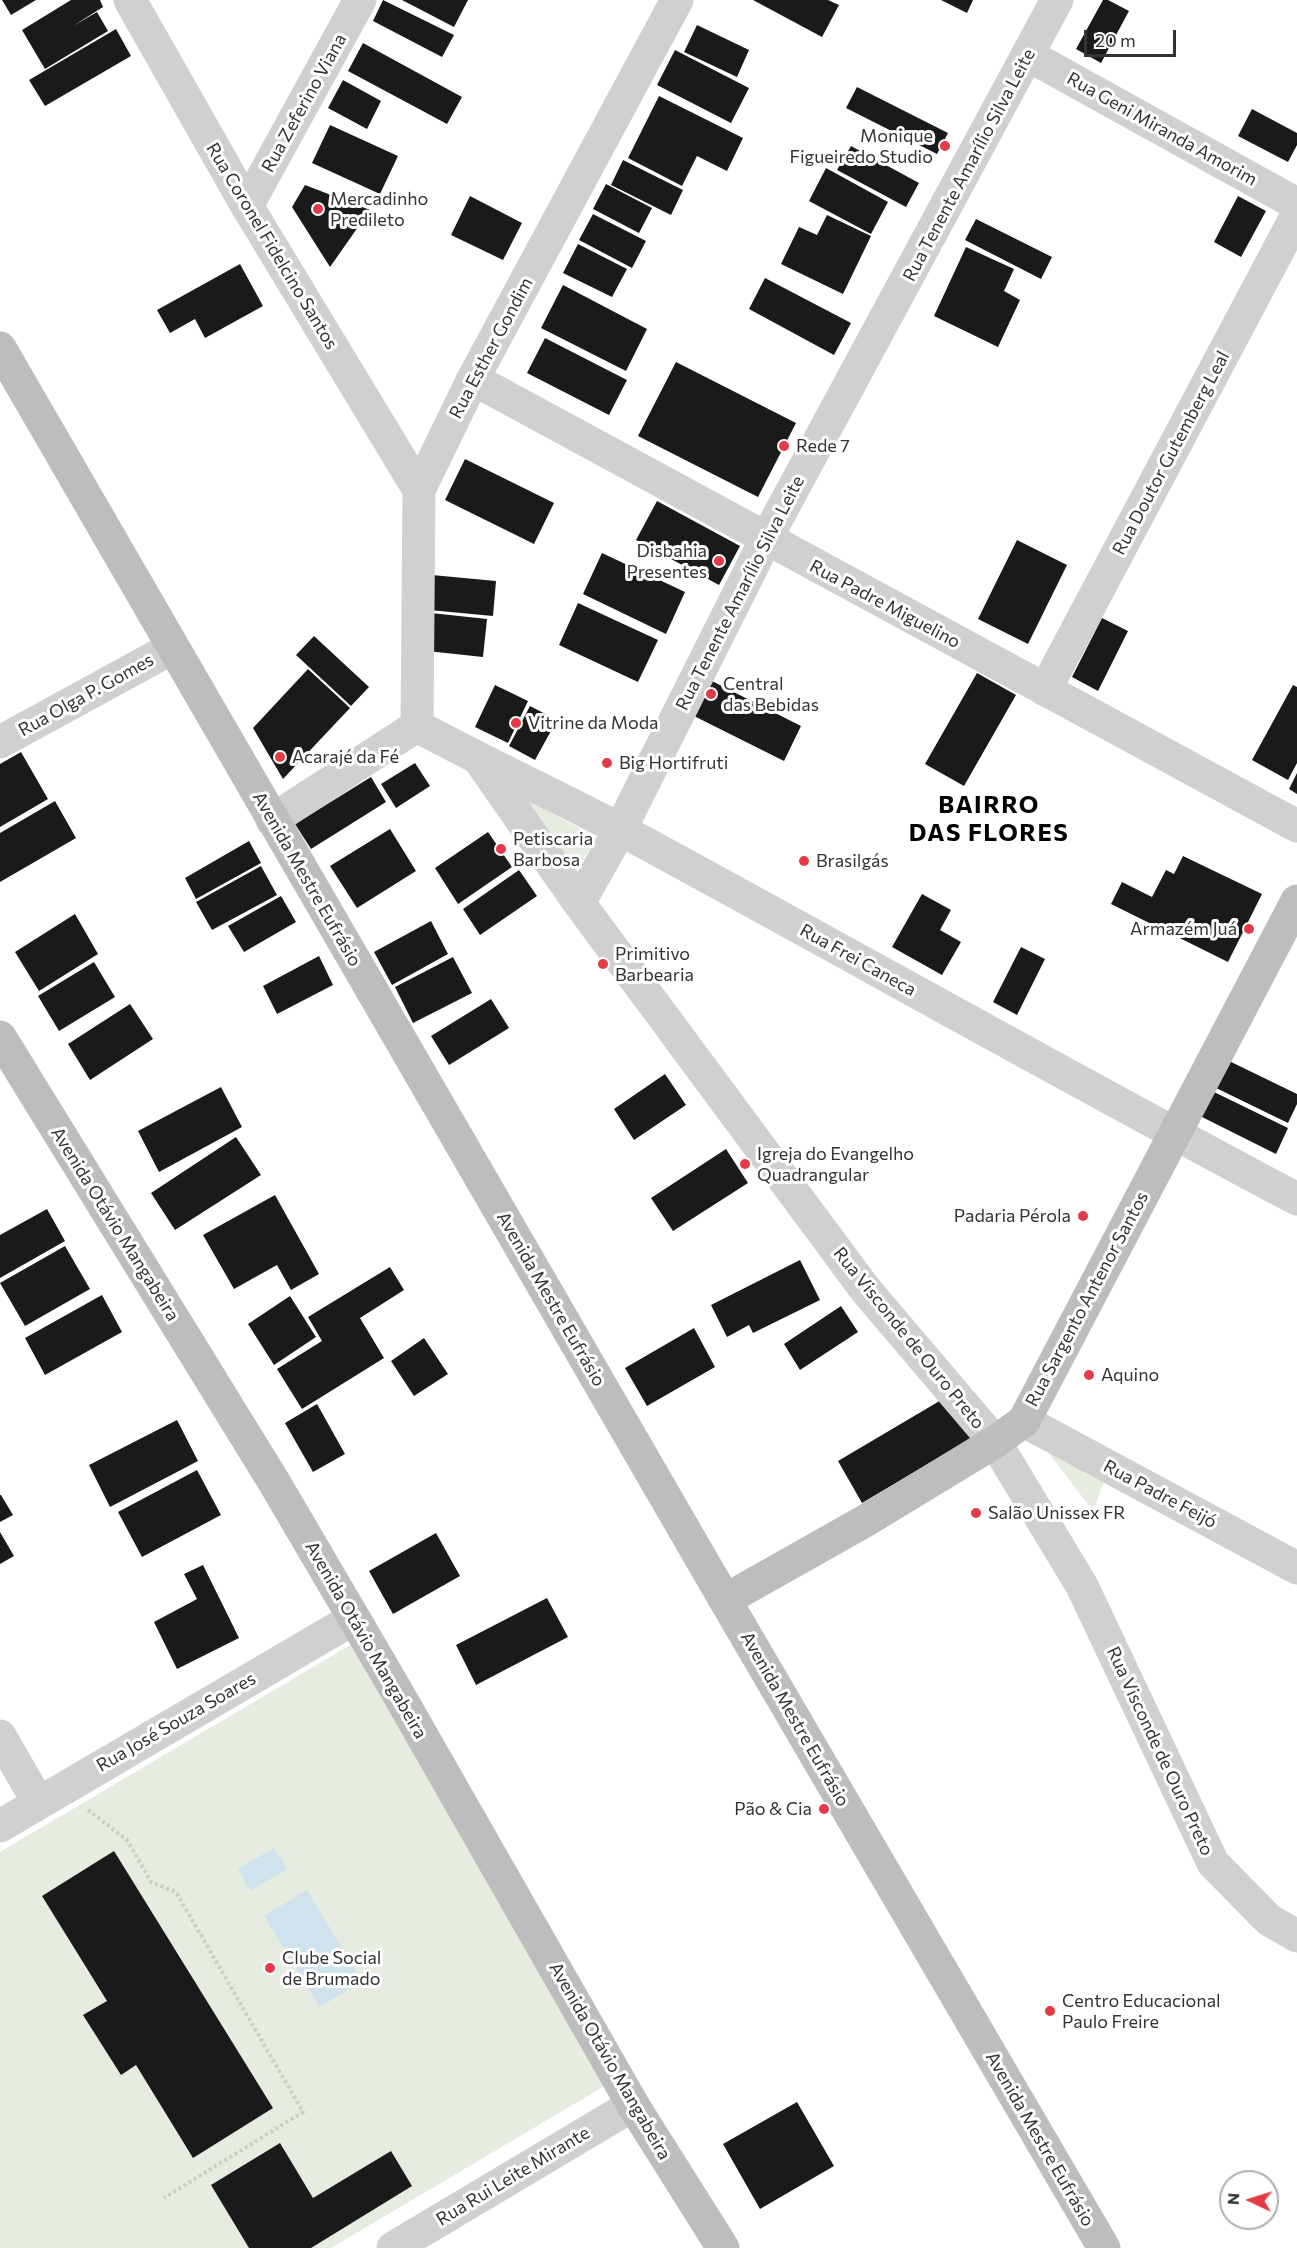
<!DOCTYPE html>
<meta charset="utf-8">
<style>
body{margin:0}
#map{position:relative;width:1297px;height:2248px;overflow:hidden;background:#fff;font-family:Commissioner,sans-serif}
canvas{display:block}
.north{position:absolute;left:1219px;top:2170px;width:60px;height:60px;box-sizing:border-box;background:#fff;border:2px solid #adadad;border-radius:50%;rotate:274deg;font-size:16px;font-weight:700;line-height:24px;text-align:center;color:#333}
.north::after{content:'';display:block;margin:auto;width:21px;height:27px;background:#e63946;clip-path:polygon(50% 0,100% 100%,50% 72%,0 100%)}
.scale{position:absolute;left:1084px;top:30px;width:92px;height:27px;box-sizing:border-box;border:3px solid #333;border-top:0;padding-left:8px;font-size:18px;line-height:21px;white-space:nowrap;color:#333;-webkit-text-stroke:4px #fff;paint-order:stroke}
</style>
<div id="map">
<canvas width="1297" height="2248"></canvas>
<div class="north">N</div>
<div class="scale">20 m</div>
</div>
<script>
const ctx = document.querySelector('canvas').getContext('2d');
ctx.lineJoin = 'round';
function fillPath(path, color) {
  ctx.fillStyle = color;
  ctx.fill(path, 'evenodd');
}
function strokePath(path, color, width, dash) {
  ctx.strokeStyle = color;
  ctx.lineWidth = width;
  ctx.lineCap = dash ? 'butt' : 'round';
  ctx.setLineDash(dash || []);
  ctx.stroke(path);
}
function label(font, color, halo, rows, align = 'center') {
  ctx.font = font + ' Commissioner,sans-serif';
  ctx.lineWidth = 6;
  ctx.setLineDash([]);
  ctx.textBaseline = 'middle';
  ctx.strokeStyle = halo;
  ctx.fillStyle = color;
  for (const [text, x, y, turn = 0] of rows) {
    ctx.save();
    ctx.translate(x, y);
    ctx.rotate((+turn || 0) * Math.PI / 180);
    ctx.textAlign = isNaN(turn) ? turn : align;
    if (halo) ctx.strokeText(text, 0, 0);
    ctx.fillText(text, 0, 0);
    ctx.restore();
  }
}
const green = new Path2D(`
 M 522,797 L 597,838 L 576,871 Z
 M 1038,1439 L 1109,1469 L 1093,1511 Z
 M 352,1644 L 608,2084 L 331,2248 L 0,2248 L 0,1852 Z`);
const water = new Path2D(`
 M 274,1848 L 287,1869 L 250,1891 L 238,1869 Z
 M 307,1890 L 362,1981 L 320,2007 L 264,1916 Z`);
const building = new Path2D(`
 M 2,0 L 36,0 L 11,15 Z
 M 71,0 L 100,0 L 103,7 L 73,26 L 97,12 L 108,31 L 45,69 L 22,30 Z
 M 383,0 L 454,35 L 442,57 L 373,21 Z
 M 402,0 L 468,0 L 454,27 Z
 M 753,0 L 828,0 L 839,5 L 822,37 Z
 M 941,0 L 973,0 L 967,13 Z
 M 1103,0 L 1108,0 L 1129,11 L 1101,63 L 1076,49 Z
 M 697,25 L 749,50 L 737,77 L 684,52 Z
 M 116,29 L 131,56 L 45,106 L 29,80 Z
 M 363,43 L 462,97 L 447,124 L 348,71 Z
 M 675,50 L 749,88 L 731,123 L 657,85 Z
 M 343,80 L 381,101 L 367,129 L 328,108 Z
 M 857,87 L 948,133 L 937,154 L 846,108 Z
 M 659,96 L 743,138 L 727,171 L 697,156 L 682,186 L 628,158 Z
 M 1252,109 L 1297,133 L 1297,145 L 1288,162 L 1238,136 Z
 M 330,125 L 398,156 L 380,194 L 312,163 Z
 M 851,146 L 919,183 L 906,207 L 837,170 Z
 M 623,160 L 683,190 L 671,215 L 611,185 Z
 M 826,168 L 888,202 L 871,234 L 809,201 Z
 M 606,184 L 652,208 L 639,233 L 593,209 Z
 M 305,185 L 370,210 L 330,267 L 292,207 Z
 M 470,196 L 522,223 L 503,260 L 451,235 Z
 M 1238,196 L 1266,211 L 1241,257 L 1214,242 Z
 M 593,214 L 646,241 L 632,268 L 579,240 Z
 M 827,215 L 871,236 L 843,294 L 781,264 L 799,227 L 817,235 Z
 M 976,219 L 1052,257 L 1041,279 L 965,240 Z
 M 578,244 L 627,269 L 612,297 L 563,273 Z
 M 966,247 L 1014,269 L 1004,291 L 1020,300 L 998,347 L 934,316 Z
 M 240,264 L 263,306 L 205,338 L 195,319 L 170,333 L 157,310 Z
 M 765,278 L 851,323 L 834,355 L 749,309 Z
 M 563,285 L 647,329 L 626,371 L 541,328 Z
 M 545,338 L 627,380 L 609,415 L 527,373 Z
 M 676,362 L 796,423 L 758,497 L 638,436 Z
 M 465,459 L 554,503 L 534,544 L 445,500 Z
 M 657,501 L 740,546 L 719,585 L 636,540 Z
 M 1017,540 L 1067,565 L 1028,644 L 978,619 Z
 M 602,553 L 685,592 L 666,634 L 583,594 Z
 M 432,575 L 496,581 L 493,616 L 429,610 Z
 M 578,603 L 658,640 L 638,682 L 559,645 Z
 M 431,613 L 487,619 L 483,657 L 427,651 Z
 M 1102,618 L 1128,631 L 1098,691 L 1072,677 Z
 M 314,636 L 369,687 L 351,706 L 296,655 Z
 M 308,669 L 350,708 L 283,779 L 253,728 Z
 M 977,673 L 1016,695 L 964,786 L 925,764 Z
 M 710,680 L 801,726 L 784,761 L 692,715 Z
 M 495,685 L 528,701 L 508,743 L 475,727 Z
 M 1293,685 L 1297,687 L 1297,763 L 1288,780 L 1252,760 Z
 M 530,706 L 557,720 L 535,760 L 509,746 Z
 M 21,752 L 48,799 L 0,827 L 0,764 Z
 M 415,763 L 430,786 L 396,808 L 381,784 Z
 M 1297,773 L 1297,794 L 1289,789 Z
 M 371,777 L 386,802 L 311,849 L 295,824 Z
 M 55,801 L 76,838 L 0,882 L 0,833 Z
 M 390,829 L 416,871 L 357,908 L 330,866 Z
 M 488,832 L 512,867 L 458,904 L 435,868 Z
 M 249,841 L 261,863 L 196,899 L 185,878 Z
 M 1183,856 L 1262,894 L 1228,962 L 1111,904 L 1122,882 L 1152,897 L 1166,870 L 1174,874 Z
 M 261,866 L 277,895 L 212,930 L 196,902 Z
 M 519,870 L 537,896 L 480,935 L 463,909 Z
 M 922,894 L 951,910 L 940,930 L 961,942 L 942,975 L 892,947 Z
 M 281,896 L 296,922 L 244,952 L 228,926 Z
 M 75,914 L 98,954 L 39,991 L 15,952 Z
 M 431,921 L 448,954 L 392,985 L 374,952 Z
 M 1021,947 L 1045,959 L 1017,1015 L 993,1002 Z
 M 319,956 L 333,985 L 277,1014 L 263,986 Z
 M 453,957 L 472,993 L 413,1023 L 395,987 Z
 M 94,962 L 115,997 L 59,1031 L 38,996 Z
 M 491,999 L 509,1028 L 449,1065 L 431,1036 Z
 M 130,1004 L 153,1039 L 90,1080 L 68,1044 Z
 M 1227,1060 L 1297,1094 L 1297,1104 L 1288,1123 L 1214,1087 Z
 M 665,1074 L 686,1105 L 634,1140 L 614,1109 Z
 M 221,1087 L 242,1127 L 159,1172 L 138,1131 Z
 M 1212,1091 L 1288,1128 L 1276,1154 L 1200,1116 Z
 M 236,1137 L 261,1175 L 175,1230 L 151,1193 Z
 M 726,1149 L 748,1183 L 673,1231 L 651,1198 Z
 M 275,1195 L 319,1274 L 291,1290 L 277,1265 L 234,1289 L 203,1235 Z
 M 47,1209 L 65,1241 L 0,1278 L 0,1235 Z
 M 65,1246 L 90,1289 L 25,1326 L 0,1283 Z
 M 800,1260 L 820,1300 L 753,1333 L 749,1325 L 727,1337 L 711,1305 Z
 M 390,1267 L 404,1290 L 360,1318 L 384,1358 L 302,1409 L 277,1369 L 322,1341 L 308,1317 Z
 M 102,1295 L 122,1332 L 45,1375 L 25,1338 Z
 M 290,1296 L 316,1337 L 274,1365 L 248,1324 Z
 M 841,1306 L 858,1332 L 800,1370 L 784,1344 Z
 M 694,1328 L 715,1367 L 647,1406 L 625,1368 Z
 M 424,1338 L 448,1374 L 414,1396 L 391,1361 Z
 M 948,1396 L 972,1438 L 862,1503 L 838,1461 Z
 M 317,1404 L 345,1454 L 313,1472 L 285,1423 Z
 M 177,1420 L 198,1461 L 110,1507 L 89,1465 Z
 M 197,1470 L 221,1515 L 142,1557 L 118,1512 Z
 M 0,1495 L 1,1495 L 13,1515 L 0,1522 Z
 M 0,1532 L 14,1556 L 0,1564 Z
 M 436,1533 L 460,1576 L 393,1614 L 369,1571 Z
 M 203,1565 L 239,1638 L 177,1669 L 154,1622 L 197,1599 L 184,1574 Z
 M 547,1598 L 568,1637 L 476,1685 L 456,1645 Z
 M 114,1851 L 273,2108 L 193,2158 L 136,2065 L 121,2075 L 83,2015 L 107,2001 L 42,1896 Z
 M 797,2102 L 834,2166 L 760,2209 L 723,2144 Z
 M 280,2143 L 313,2198 L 391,2151 L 412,2186 L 311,2248 L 249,2248 L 211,2185 Z`);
const path = new Path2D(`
 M 88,1810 L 127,1840 L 151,1882 L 176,1892 L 303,2112 L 164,2198`);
const street = new Path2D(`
 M 130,0 L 247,206 L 419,490
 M 1028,55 L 1297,204
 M 247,206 L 360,0
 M 473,379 L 1297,826
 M 1045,690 L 1297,215
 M 417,726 C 485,763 555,795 623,831 C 848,953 1071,1079 1297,1199
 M 417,726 L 419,490 L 473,379 L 677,0
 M 0,742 L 172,648
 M 479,759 L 579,903 L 865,1289 L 995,1442 L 1082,1586 L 1213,1863 L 1269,1920 L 1297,1936
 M 272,820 L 417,726
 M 579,903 L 620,830 L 766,539 L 1057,0
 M 1024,1421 L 1297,1568
 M 0,1736 L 38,1802
 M 0,1826 L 353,1619
 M 393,2248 L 633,2105`);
const secondary = new Path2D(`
 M 0,348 L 725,1600 L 1104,2248
 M 0,1037 L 274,1482 L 392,1683 L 633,2105 L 723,2248
 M 725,1600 L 865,1521 L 995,1442 L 1024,1421 L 1297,901`);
const markers = [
 [945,146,6,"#e63946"],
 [318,209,6,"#e63946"],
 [784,446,6,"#e63946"],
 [719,561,6,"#e63946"],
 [711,694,6,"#e63946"],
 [516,723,6,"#e63946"],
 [280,757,6,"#e63946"],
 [607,763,6,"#e63946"],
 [501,849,6,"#e63946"],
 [804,861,6,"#e63946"],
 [1249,929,6,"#e63946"],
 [603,964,6,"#e63946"],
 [745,1164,6,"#e63946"],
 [1083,1216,6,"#e63946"],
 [1089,1375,6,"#e63946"],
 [976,1513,6,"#e63946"],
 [824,1809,6,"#e63946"],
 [270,1968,6,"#e63946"],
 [1050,2011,6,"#e63946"]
];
const streetNames = [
 ["Rua Zeferino Viana",304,103,-61],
 ["Rua Geni Miranda Amorim",1162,129,29],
 ["Rua Tenente Amarílio Silva Leite",969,165,-62],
 ["Rua Coronel Fidelcino Santos",272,246,59],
 ["Rua Esther Gondim",491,348,-62],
 ["Rua Doutor Gutemberg Leal",1171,453,-62],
 ["Rua Tenente Amarílio Silva Leite",740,593,-63],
 ["Rua Padre Miguelino",885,604,28],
 ["Rua Olga P. Gomes",86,695,-29],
 ["Avenida Mestre Eufrásio",307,879,60],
 ["Rua Frei Caneca",858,960,29],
 ["Avenida Otávio Mangabeira",115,1224,58],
 ["Avenida Mestre Eufrásio",551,1299,60],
 ["Rua Sargento Antenor Santos",1087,1299,-62],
 ["Rua Visconde de Ouro Preto",909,1338,51],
 ["Rua Padre Feijó",1160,1494,28],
 ["Avenida Otávio Mangabeira",366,1640,60],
 ["Avenida Mestre Eufrásio",795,1719,60],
 ["Rua José Souza Soares",176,1722,-30],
 ["Rua Visconde de Ouro Preto",1160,1751,65],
 ["Avenida Otávio Mangabeira",610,2061,60],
 ["Avenida Mestre Eufrásio",1040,2139,60],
 ["Rua Rui Leite Mirante",513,2176,-31]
];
const poiNames = [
 ["Monique",933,136,"right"],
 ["Figueiredo Studio",933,157,"right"],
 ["Mercadinho",330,199],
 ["Predileto",330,220],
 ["Rede 7",796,446],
 ["Disbahia",707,551,"right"],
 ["Presentes",707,572,"right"],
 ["Central",723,684],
 ["das Bebidas",723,705],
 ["Vitrine da Moda",528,723],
 ["Acarajé da Fé",292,757],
 ["Big Hortifruti",619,763],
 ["Petiscaria",513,839],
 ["Barbosa",513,860],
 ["Brasilgás",816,861],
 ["Armazém Juá",1237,929,"right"],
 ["Primitivo",615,954],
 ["Barbearia",615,975],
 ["Igreja do Evangelho",757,1154],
 ["Quadrangular",757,1175],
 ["Padaria Pérola",1071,1216,"right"],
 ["Aquino",1101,1375],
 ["Salão Unissex FR",988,1513],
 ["Pão & Cia",812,1809,"right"],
 ["Clube Social",282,1958],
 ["de Brumado",282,1979],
 ["Centro Educacional",1062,2001],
 ["Paulo Freire",1062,2022]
];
const districtNames = [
 ["BAIRRO",989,805],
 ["DAS FLORES",989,833]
];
fillPath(green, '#e6ecdf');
fillPath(water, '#cfe2ee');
fillPath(building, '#1a1a1a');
strokePath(path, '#cdcdcd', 4, [3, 3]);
strokePath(street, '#d0d0d0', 33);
strokePath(secondary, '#bdbdbd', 33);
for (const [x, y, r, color] of markers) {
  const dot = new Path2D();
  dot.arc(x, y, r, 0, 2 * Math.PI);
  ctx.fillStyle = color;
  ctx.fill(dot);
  strokePath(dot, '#fff', 2);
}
label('18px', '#333', '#fff', streetNames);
label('18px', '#333', '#fff', poiNames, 'left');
ctx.letterSpacing = '1.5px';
label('bold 24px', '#000', '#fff', districtNames);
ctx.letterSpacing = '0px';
</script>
